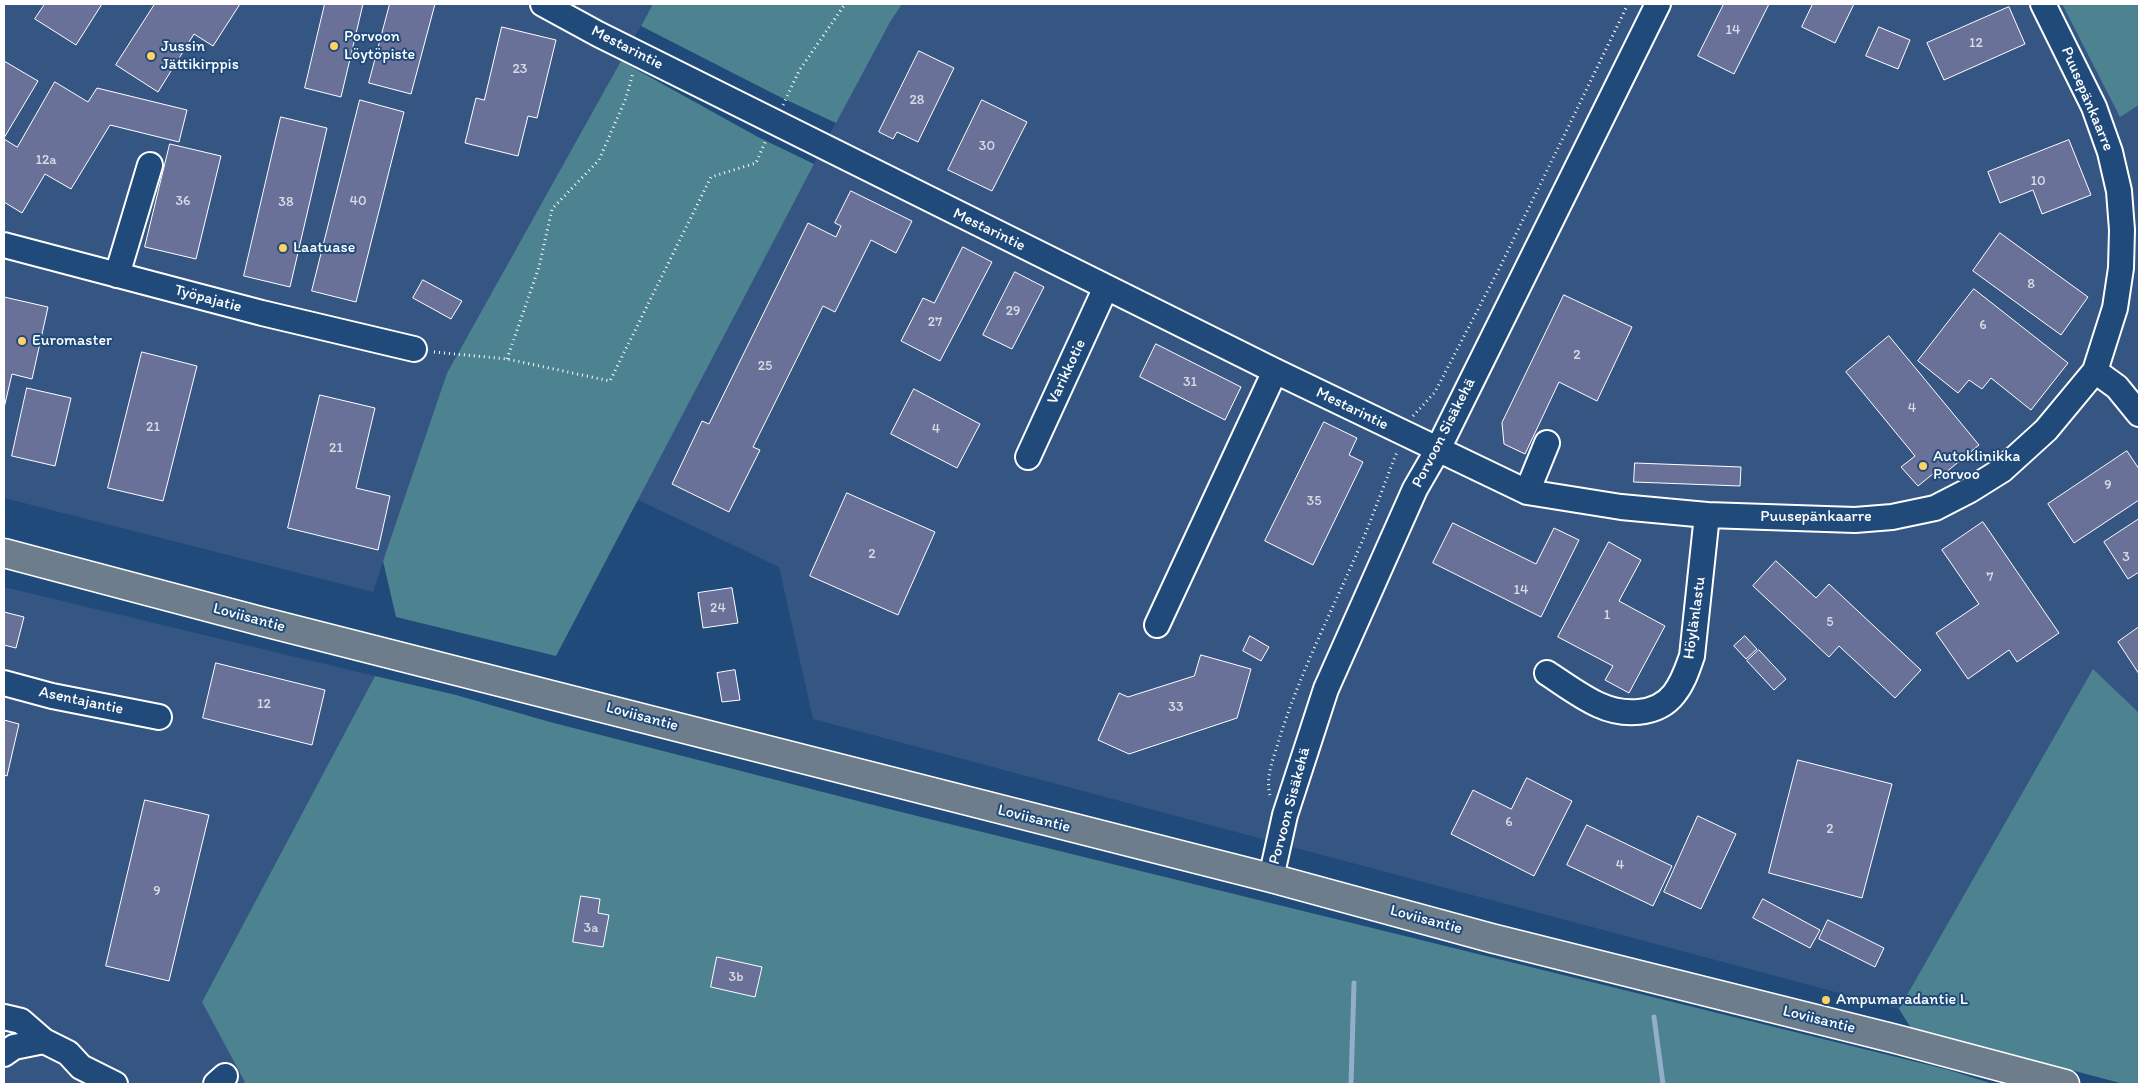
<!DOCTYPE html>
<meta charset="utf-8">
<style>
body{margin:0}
#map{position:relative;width:2143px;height:1088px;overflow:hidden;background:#1f4a7a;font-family:Itim,sans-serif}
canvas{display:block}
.frame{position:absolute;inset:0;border:5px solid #fff;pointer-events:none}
</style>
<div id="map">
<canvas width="2143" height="1088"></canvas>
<div class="frame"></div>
</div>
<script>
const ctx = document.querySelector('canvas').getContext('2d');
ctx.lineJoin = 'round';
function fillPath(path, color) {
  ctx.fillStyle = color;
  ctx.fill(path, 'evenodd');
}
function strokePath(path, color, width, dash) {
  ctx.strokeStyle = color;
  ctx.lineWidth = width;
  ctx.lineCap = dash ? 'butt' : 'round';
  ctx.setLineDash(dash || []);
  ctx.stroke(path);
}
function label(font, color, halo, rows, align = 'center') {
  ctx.font = font + ' Itim,sans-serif';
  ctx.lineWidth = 4;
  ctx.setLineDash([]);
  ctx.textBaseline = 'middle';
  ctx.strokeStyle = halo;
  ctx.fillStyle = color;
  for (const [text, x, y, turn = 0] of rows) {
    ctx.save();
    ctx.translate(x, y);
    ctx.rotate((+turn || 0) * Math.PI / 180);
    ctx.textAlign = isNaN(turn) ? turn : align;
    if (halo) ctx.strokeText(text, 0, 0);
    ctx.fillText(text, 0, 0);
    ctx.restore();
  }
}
const built = new Path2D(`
 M 4,4 L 653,4 L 447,373 L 373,592 L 4,498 Z
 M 902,4 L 2062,4 L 2120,116 L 2139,105 L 2139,713 L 2093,670 L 1899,1009 L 813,719 L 779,567 L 636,499 L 887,26 Z
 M 4,587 L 375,676 L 202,1002 L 246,1082 L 244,1084 L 4,1084 Z`);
const green = new Path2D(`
 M 653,4 L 902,4 L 890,22 L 836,123 L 776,95 L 641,26 Z
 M 2062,4 L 2139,4 L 2139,105 L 2120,117 Z
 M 621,61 L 758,137 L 814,164 L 556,656 L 396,617 L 383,561 L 447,373 Z
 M 2093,669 L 2139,713 L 2139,1084 L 2124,1084 L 1911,1028 L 1899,1009 Z
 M 375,676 L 456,695 L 550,722 L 897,811 L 1949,1070 L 1993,1084 L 244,1084 L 245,1082 L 202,1002 Z`);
const stream = new Path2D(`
 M 1654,1017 L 1663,1084
 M 1351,1084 L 1354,983`);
const building = new Path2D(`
 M 45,4 L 102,4 L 76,45 L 35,19 Z
 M 155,4 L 240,4 L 213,46 L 194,34 L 158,92 L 116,65 Z
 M 325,4 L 363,4 L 341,97 L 305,88 Z
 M 390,4 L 435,4 L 411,94 L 369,83 Z
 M 1724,4 L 1769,4 L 1734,74 L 1698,56 Z
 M 1813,4 L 1854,4 L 1835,43 L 1802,27 Z
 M 2009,7 L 2025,44 L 1944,80 L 1927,43 Z
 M 502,27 L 556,40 L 537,118 L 528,116 L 518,156 L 465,143 L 476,98 L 484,100 Z
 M 1879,27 L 1910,40 L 1898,69 L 1866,56 Z
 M 919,51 L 954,68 L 918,142 L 897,132 L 893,139 L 879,132 Z
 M 4,61 L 38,81 L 4,138 Z
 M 55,82 L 88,102 L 97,88 L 187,110 L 179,142 L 110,125 L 71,189 L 45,174 L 22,213 L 4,202 L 4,139 L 17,147 Z
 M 360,100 L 404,112 L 356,302 L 312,291 Z
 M 982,100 L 1027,122 L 992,191 L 948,170 Z
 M 281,117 L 327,128 L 290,287 L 244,276 Z
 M 2069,140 L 2091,195 L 2042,214 L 2033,190 L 2000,203 L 1988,172 Z
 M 170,144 L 221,156 L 196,259 L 145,247 Z
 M 851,191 L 912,221 L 896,253 L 871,240 L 835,312 L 823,306 L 753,447 L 760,450 L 729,512 L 672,484 L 702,421 L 709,424 L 808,223 L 836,237 L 841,226 L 835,223 Z
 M 2000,233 L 2088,297 L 2061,335 L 1973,271 Z
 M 963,247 L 992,262 L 940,361 L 901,341 L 923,298 L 934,303 Z
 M 1015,272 L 1044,287 L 1012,349 L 983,335 Z
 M 423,280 L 462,301 L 451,319 L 413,298 Z
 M 1974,289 L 2068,363 L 2031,410 L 1991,378 L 1982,389 L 1969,380 L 1958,393 L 1918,361 Z
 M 1564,295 L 1632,327 L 1597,401 L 1559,382 L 1525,454 L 1504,444 L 1502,423 Z
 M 4,297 L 48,307 L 32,379 L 12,374 L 4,408 Z
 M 1889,336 L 1979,445 L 1939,478 L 1934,473 L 1918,486 L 1901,467 L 1915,456 L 1846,372 Z
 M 1156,344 L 1241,387 L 1225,420 L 1140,377 Z
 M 142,352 L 197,366 L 163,501 L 108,488 Z
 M 27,388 L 71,398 L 55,466 L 12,456 Z
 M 914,389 L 980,424 L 957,468 L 891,434 Z
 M 320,395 L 375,408 L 356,488 L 390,496 L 378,550 L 288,528 Z
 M 1324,422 L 1357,438 L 1349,455 L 1363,462 L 1313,565 L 1265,541 Z
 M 2127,451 L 2139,469 L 2139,500 L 2074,543 L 2048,504 Z
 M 1635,463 L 1741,467 L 1740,486 L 1634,482 Z
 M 847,493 L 935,532 L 898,615 L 810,576 Z
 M 2139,519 L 2139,572 L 2128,579 L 2104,542 Z
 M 1983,522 L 2059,633 L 2017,662 L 2009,650 L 1968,679 L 1936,633 L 1979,604 L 1942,550 Z
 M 1453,523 L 1536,564 L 1554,528 L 1579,540 L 1541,617 L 1433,563 Z
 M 1609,542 L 1641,560 L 1619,601 L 1665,626 L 1629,693 L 1605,680 L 1613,666 L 1558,637 Z
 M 1776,561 L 1816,598 L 1829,584 L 1921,670 L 1895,698 L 1839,646 L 1829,657 L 1753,586 Z
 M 732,588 L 738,623 L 703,628 L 698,593 Z
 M 4,612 L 24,617 L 16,648 L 4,645 Z
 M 2139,627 L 2139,674 L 2118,642 Z
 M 1250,636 L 1269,647 L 1261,661 L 1243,651 Z
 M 1745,636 L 1757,649 L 1746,659 L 1734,646 Z
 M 1759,650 L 1786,679 L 1774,690 L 1747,661 Z
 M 1201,655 L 1251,669 L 1237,718 L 1129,754 L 1098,740 L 1119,693 L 1128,697 L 1194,676 Z
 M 216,663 L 325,690 L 312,745 L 203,718 Z
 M 735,670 L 740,700 L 722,702 L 717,673 Z
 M 4,720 L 19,724 L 7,776 L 4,775 Z
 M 1798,760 L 1892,784 L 1862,898 L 1769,873 Z
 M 1527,778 L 1572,801 L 1534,876 L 1451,834 L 1473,790 L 1511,809 Z
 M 145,800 L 209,815 L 169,981 L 106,966 Z
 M 1698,816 L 1736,834 L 1701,909 L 1664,892 Z
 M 1587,825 L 1672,866 L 1653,906 L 1567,865 Z
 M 581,896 L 600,899 L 598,913 L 609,915 L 603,947 L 573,942 Z
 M 1763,899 L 1820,930 L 1810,948 L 1753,918 Z
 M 1828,920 L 1884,948 L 1875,967 L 1819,939 Z
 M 717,957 L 762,967 L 755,997 L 711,987 Z`);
const path = new Path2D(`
 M 783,105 L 799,71 L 845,4
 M 434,352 L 507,359 L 610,381 L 711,177 L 756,163 L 766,140
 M 507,359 L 539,267 L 552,209 L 599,160 L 626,98 L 633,73
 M 1413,416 L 1435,392 L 1501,265 L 1628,4
 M 1270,795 C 1265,777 1274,757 1279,740 C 1300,672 1333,609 1361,544 C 1374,513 1385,482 1397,452`);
const minor = new Path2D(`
 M 543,4 L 598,34 L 1275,371 L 1527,492 L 1621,507 L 1707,515 L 1855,520 L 1892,517 L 1935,508 L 1970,490 L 2002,470 L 2046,430 L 2095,371 L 2115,308 L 2121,268 L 2122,230 L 2119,191 L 2110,152 L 2094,107 L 2043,4
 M 4,245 L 262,313 L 414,349
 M 117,275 L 150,165
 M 2095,371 L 2117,387 L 2139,414
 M 1028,457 L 1106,287
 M 1527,492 L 1547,443
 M 1157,625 L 1275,371
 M 1547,673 C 1564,684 1581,697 1599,705 C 1623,716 1657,716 1674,694 C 1683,683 1687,670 1692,656 L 1707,515
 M 4,683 L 52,696 L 159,717
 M 1271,878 L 1285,815 L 1326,689 L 1415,489 L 1437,451 L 1658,4
 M 4,1017 L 21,1021 L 44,1041
 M 4,1054 L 14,1047 L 44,1041 L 68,1053 L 81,1067 L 115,1084
 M 216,1084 L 225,1076`);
const major = new Path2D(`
 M 4,553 L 264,622 L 1271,878 L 1491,938 L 1896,1039 L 2065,1084`);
const markers = [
 [334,46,5,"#ffd166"],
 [151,56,5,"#ffd166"],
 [283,248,5,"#ffd166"],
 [22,341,5,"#ffd166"],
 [1923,466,5,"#ffd166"],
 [1826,1000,5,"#ffd166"]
];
const numberNames = [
 ["14",1733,30],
 ["12",1976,43],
 ["23",520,69],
 ["28",917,100],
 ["30",987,146],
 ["12a",46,160],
 ["10",2038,181],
 ["36",183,201],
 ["40",358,201],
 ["38",286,202],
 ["8",2031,284],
 ["29",1013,311],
 ["27",935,322],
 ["6",1983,325],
 ["2",1577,355],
 ["25",765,366],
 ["31",1190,382],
 ["4",1912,408],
 ["21",153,427],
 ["4",936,429],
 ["21",336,448],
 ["9",2108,485],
 ["35",1314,501],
 ["2",872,554],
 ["3",2126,557],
 ["7",1990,577],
 ["14",1521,590],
 ["24",718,608],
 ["1",1607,615],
 ["5",1830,622],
 ["12",264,704],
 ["33",1176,707],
 ["6",1509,822],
 ["2",1830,829],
 ["4",1620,865],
 ["9",157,891],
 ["3a",591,928],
 ["3b",736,977]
];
const poiNames = [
 ["Porvoon",344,37],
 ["Löytöpiste",344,55],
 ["Jussin",161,47],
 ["Jättikirppis",161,65],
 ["Laatuase",293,248],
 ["Euromaster",32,341],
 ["Autoklinikka",1933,457],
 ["Porvoo",1933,475],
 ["Ampumaradantie L",1836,1000]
];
const streetNames = [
 ["Mestarintie",627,48,27],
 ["Puusepänkaarre",2087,99,67],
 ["Mestarintie",989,230,26],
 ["Työpajatie",208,299,15],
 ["Varikkotie",1067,372,-65],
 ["Mestarintie",1352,409,26],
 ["Porvoon Sisäkehä",1444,433,-63],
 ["Puusepänkaarre",1816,517],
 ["Loviisantie",249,618,15],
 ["Höylänlastu",1695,618,-82],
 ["Asentajantie",81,701,12],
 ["Loviisantie",642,717,15],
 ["Porvoon Sisäkehä",1290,806,-75],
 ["Loviisantie",1034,819,14],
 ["Loviisantie",1426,920,15],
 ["Loviisantie",1819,1020,14]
];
fillPath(built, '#355683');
fillPath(green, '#4d8290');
strokePath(stream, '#92aeca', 5);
fillPath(building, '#697198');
strokePath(building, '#fff', 1);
strokePath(minor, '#fff', 28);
strokePath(major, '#fff', 31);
strokePath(path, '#fff', 3, [1, 4]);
strokePath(minor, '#1f4a7a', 24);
strokePath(major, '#6d7d8c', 28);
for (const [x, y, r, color] of markers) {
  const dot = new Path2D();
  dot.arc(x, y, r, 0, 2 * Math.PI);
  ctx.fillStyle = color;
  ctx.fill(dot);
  strokePath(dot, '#1f4a7a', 2);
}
label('14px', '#dadce5', null, numberNames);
label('16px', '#fff', '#1f4a7a', poiNames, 'left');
label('16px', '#fff', '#1f4a7a', streetNames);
</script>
